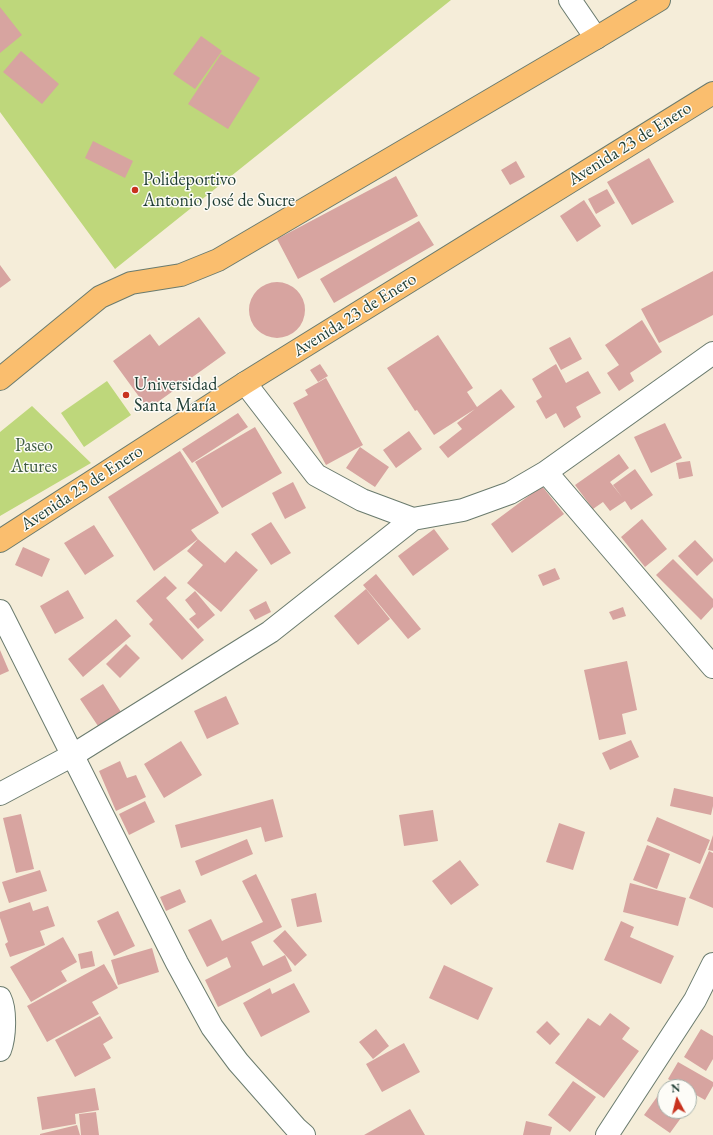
<!DOCTYPE html>
<meta charset="utf-8">
<style>
body{margin:0}
#map{position:relative;width:713px;height:1135px;overflow:hidden;background:#f5edd9;font-family:"EB Garamond",serif}
canvas{display:block}
.north{position:absolute;left:657px;top:1079px;width:40px;height:40px;box-sizing:border-box;background:#fdfcf7;border:1px solid #a4b0a9;border-radius:50%;rotate:353deg;font-size:11px;font-weight:700;line-height:16px;text-align:center;color:#1f3d34}
.north::after{content:'';display:block;margin:auto;width:14px;height:18px;background:#c8321e;clip-path:polygon(50% 0,100% 100%,50% 72%,0 100%)}
</style>
<div id="map">
<canvas width="713" height="1135"></canvas>
<div class="north">N</div>
</div>
<script>
const ctx = document.querySelector('canvas').getContext('2d');
ctx.lineJoin = 'round';
function fillPath(path, color) {
  ctx.fillStyle = color;
  ctx.fill(path, 'evenodd');
}
function strokePath(path, color, width, dash) {
  ctx.strokeStyle = color;
  ctx.lineWidth = width;
  ctx.lineCap = dash ? 'butt' : 'round';
  ctx.setLineDash(dash || []);
  ctx.stroke(path);
}
function label(font, color, halo, rows, align = 'center') {
  ctx.font = font + ' "EB Garamond",serif';
  ctx.lineWidth = 3;
  ctx.setLineDash([]);
  ctx.textBaseline = 'middle';
  ctx.strokeStyle = halo;
  ctx.fillStyle = color;
  for (const [text, x, y, turn = 0] of rows) {
    ctx.save();
    ctx.translate(x, y);
    ctx.rotate((+turn || 0) * Math.PI / 180);
    ctx.textAlign = isNaN(turn) ? turn : align;
    if (halo) ctx.strokeText(text, 0, 0);
    ctx.fillText(text, 0, 0);
    ctx.restore();
  }
}
const green = new Path2D(`
 M 0,0 L 451,0 L 115,269 L 0,112 Z
 M 107,381 L 131,415 L 84,447 L 61,413 Z
 M 32,406 L 91,463 L 0,516 L 0,432 Z`);
const building = new Path2D(`
 M 0,7 L 22,35 L 0,53 Z
 M 201,36 L 222,51 L 195,89 L 173,74 Z
 M 21,51 L 59,84 L 42,104 L 3,72 Z
 M 221,54 L 260,78 L 228,129 L 188,104 Z
 M 93,141 L 133,161 L 125,178 L 85,158 Z
 M 649,158 L 674,202 L 632,225 L 607,182 Z
 M 516,161 L 525,177 L 510,185 L 501,170 Z
 M 396,176 L 418,216 L 298,279 L 277,239 Z
 M 607,189 L 615,203 L 596,214 L 588,199 Z
 M 584,200 L 601,226 L 577,242 L 560,216 Z
 M 419,221 L 434,245 L 334,303 L 320,279 Z
 M 0,265 L 11,280 L 0,288 Z
 M 713,271 L 713,315 L 659,343 L 641,309 Z
 M249 310a28 28 0 1 1 56 0a28 28 0 1 1-56 0Z
 M 199,317 L 226,353 L 148,409 L 113,361 L 150,334 L 159,346 Z
 M 642,320 L 662,352 L 630,373 L 634,381 L 619,391 L 607,373 L 619,365 L 605,345 Z
 M 438,335 L 473,388 L 467,392 L 477,407 L 501,389 L 515,407 L 448,458 L 439,447 L 462,429 L 457,423 L 475,409 L 434,435 L 417,410 L 415,411 L 387,368 Z
 M 570,337 L 582,359 L 561,370 L 549,348 Z
 M 320,364 L 328,376 L 318,382 L 310,370 Z
 M 556,364 L 566,383 L 588,371 L 601,393 L 576,407 L 581,417 L 564,428 L 556,413 L 546,419 L 536,401 L 542,397 L 532,379 Z
 M 326,378 L 363,445 L 326,465 L 293,403 L 308,395 L 305,390 Z
 M 238,413 L 248,427 L 192,463 L 182,449 Z
 M 665,423 L 682,458 L 651,473 L 634,437 Z
 M 255,427 L 282,473 L 222,508 L 195,462 Z
 M 409,431 L 422,449 L 396,468 L 383,450 Z
 M 360,447 L 389,467 L 375,487 L 346,468 Z
 M 180,451 L 219,513 L 191,530 L 198,539 L 154,571 L 108,497 Z
 M 619,454 L 629,468 L 610,482 L 622,497 L 613,485 L 635,469 L 653,495 L 631,510 L 625,501 L 610,511 L 603,502 L 593,509 L 575,485 Z
 M 690,461 L 693,476 L 679,479 L 676,463 Z
 M 293,482 L 306,508 L 285,519 L 272,493 Z
 M 542,486 L 564,514 L 512,553 L 491,524 Z
 M 642,519 L 667,549 L 645,567 L 621,537 Z
 M 271,522 L 291,553 L 271,565 L 251,534 Z
 M 94,525 L 114,556 L 85,575 L 64,543 Z
 M 434,529 L 449,549 L 413,576 L 398,556 Z
 M 198,539 L 225,563 L 236,551 L 258,570 L 221,612 L 187,583 L 203,565 L 187,551 Z
 M 695,540 L 713,559 L 713,561 L 697,576 L 678,556 Z
 M 23,547 L 50,559 L 42,577 L 15,565 Z
 M 673,559 L 713,599 L 713,607 L 701,620 L 656,575 Z
 M 555,568 L 560,579 L 543,586 L 538,575 Z
 M 376,574 L 421,629 L 408,639 L 363,585 Z
 M 165,576 L 177,588 L 166,598 L 204,640 L 182,660 L 149,624 L 153,620 L 136,601 Z
 M 366,589 L 390,619 L 358,645 L 334,616 Z
 M 68,590 L 84,618 L 55,634 L 40,606 Z
 M 195,591 L 215,615 L 198,629 L 189,619 L 196,614 L 185,600 Z
 M 266,601 L 271,612 L 255,620 L 249,610 Z
 M 623,607 L 626,616 L 613,620 L 609,612 Z
 M 116,619 L 131,636 L 83,677 L 68,659 Z
 M 126,644 L 140,658 L 120,678 L 106,664 Z
 M 0,650 L 9,671 L 0,675 Z
 M 627,661 L 637,710 L 622,714 L 626,734 L 599,740 L 584,670 Z
 M 103,684 L 121,712 L 98,726 L 80,699 Z
 M 226,696 L 239,724 L 207,739 L 194,711 Z
 M 631,740 L 639,757 L 610,770 L 602,753 Z
 M 181,741 L 202,775 L 164,798 L 144,764 Z
 M 120,761 L 127,778 L 136,775 L 146,797 L 116,811 L 99,771 Z
 M 674,788 L 713,797 L 713,806 L 711,815 L 670,806 Z
 M 273,799 L 283,837 L 265,842 L 261,827 L 181,848 L 175,825 Z
 M 145,801 L 155,822 L 129,835 L 119,814 Z
 M 433,810 L 438,841 L 404,846 L 399,815 Z
 M 21,814 L 34,869 L 16,873 L 3,818 Z
 M 657,817 L 710,840 L 700,864 L 647,841 Z
 M 559,823 L 585,832 L 573,870 L 546,862 Z
 M 713,835 L 713,851 L 708,850 Z
 M 247,839 L 253,854 L 201,876 L 195,861 Z
 M 647,845 L 670,854 L 657,889 L 633,880 Z
 M 709,851 L 713,853 L 713,908 L 689,898 Z
 M 460,860 L 479,885 L 451,905 L 432,881 Z
 M 40,870 L 47,891 L 9,903 L 2,882 Z
 M 256,874 L 282,927 L 251,942 L 263,966 L 285,955 L 292,971 L 218,1007 L 205,980 L 231,967 L 227,957 L 207,967 L 188,930 L 211,919 L 222,941 L 263,922 L 242,881 Z
 M 630,883 L 686,898 L 678,926 L 623,912 Z
 M 180,889 L 186,902 L 166,911 L 160,897 Z
 M 316,893 L 322,922 L 297,927 L 291,899 Z
 M 30,902 L 33,911 L 48,906 L 55,926 L 40,931 L 45,945 L 10,957 L 5,944 L 8,942 L 0,918 L 0,912 Z
 M 118,911 L 135,946 L 114,956 L 97,921 Z
 M 621,921 L 634,927 L 630,937 L 674,956 L 661,984 L 604,960 Z
 M 285,930 L 307,955 L 295,966 L 273,941 Z
 M 63,937 L 77,962 L 61,971 L 67,981 L 31,1002 L 10,967 Z
 M 152,948 L 159,972 L 118,985 L 111,960 Z
 M 92,951 L 95,966 L 81,969 L 78,954 Z
 M 104,964 L 118,988 L 92,1002 L 99,1014 L 47,1042 L 27,1006 Z
 M 444,965 L 493,988 L 478,1020 L 429,998 Z
 M 294,983 L 310,1012 L 261,1037 L 243,1003 L 270,988 L 272,994 Z
 M 610,1013 L 630,1028 L 622,1039 L 639,1051 L 604,1098 L 555,1063 L 588,1018 L 600,1026 Z
 M 100,1016 L 113,1038 L 103,1044 L 111,1058 L 75,1077 L 55,1040 Z
 M 547,1021 L 560,1034 L 550,1045 L 536,1032 Z
 M 376,1029 L 389,1046 L 373,1059 L 359,1042 Z
 M 701,1029 L 713,1036 L 713,1059 L 706,1071 L 684,1057 Z
 M 404,1043 L 420,1072 L 382,1092 L 366,1064 Z
 M 678,1062 L 713,1082 L 713,1086 L 705,1100 L 689,1091 L 689,1087 L 682,1087 L 668,1079 Z
 M 573,1081 L 596,1097 L 570,1132 L 548,1115 Z
 M 95,1088 L 99,1110 L 75,1114 L 76,1124 L 42,1130 L 37,1097 Z
 M 662,1090 L 665,1092 L 665,1111 L 686,1111 L 670,1133 L 644,1115 Z
 M 410,1109 L 425,1135 L 364,1135 Z
 M 96,1112 L 99,1135 L 81,1135 L 79,1114 Z
 M 526,1121 L 552,1127 L 550,1135 L 523,1135 Z
 M 77,1125 L 80,1135 L 40,1135 L 40,1134 Z`);
const minor = new Path2D(`
 M 570,0 L 596,38
 M 245,383 L 316,475 L 362,500 L 413,519 L 463,510 L 510,493 L 546,472 L 713,353
 M 546,472 L 713,667
 M 0,611 L 177,963 L 212,1027 L 238,1062 L 296,1128 L 304,1135
 M 0,794 L 73,755 L 270,632 L 413,519
 M 0,998 C 6,1010 5,1037 0,1050
 M 607,1135 L 695,1000 L 713,964`);
const major = new Path2D(`
 M 0,379 L 100,297 L 131,283 L 181,275 L 218,260 L 596,38 L 659,0
 M 0,541 L 245,383 L 713,93`);
const markers = [
 [135,190,4,"#c8321e"],
 [126,395,4,"#c8321e"]
];
const streetNames = [
 ["Avenida 23 de Enero",630,144,-32],
 ["Avenida 23 de Enero",355,315,-32],
 ["Avenida 23 de Enero",82,488,-33]
];
const poiNames = [
 ["Polideportivo",143,180],
 ["Antonio José de Sucre",143,201],
 ["Universidad",134,385],
 ["Santa María",134,406]
];
const parkNames = [
 ["Paseo",34,446],
 ["Atures",34,467]
];
fillPath(green, '#bed77b');
fillPath(building, '#d7a4a0');
strokePath(minor, '#6a7b6e', 24);
strokePath(major, '#6a7b6e', 24);
strokePath(minor, '#fff', 22);
strokePath(major, '#fabe6e', 22);
for (const [x, y, r, color] of markers) {
  const dot = new Path2D();
  dot.arc(x, y, r, 0, 2 * Math.PI);
  ctx.fillStyle = color;
  ctx.fill(dot);
  strokePath(dot, '#fdfcf7', 1.5);
}
label('18px', '#1f3d34', '#fdfcf7', streetNames);
label('18px', '#1f3d34', '#fdfcf7', poiNames, 'left');
label('18px', '#3f5c42', '#fdfcf7', parkNames);
</script>
